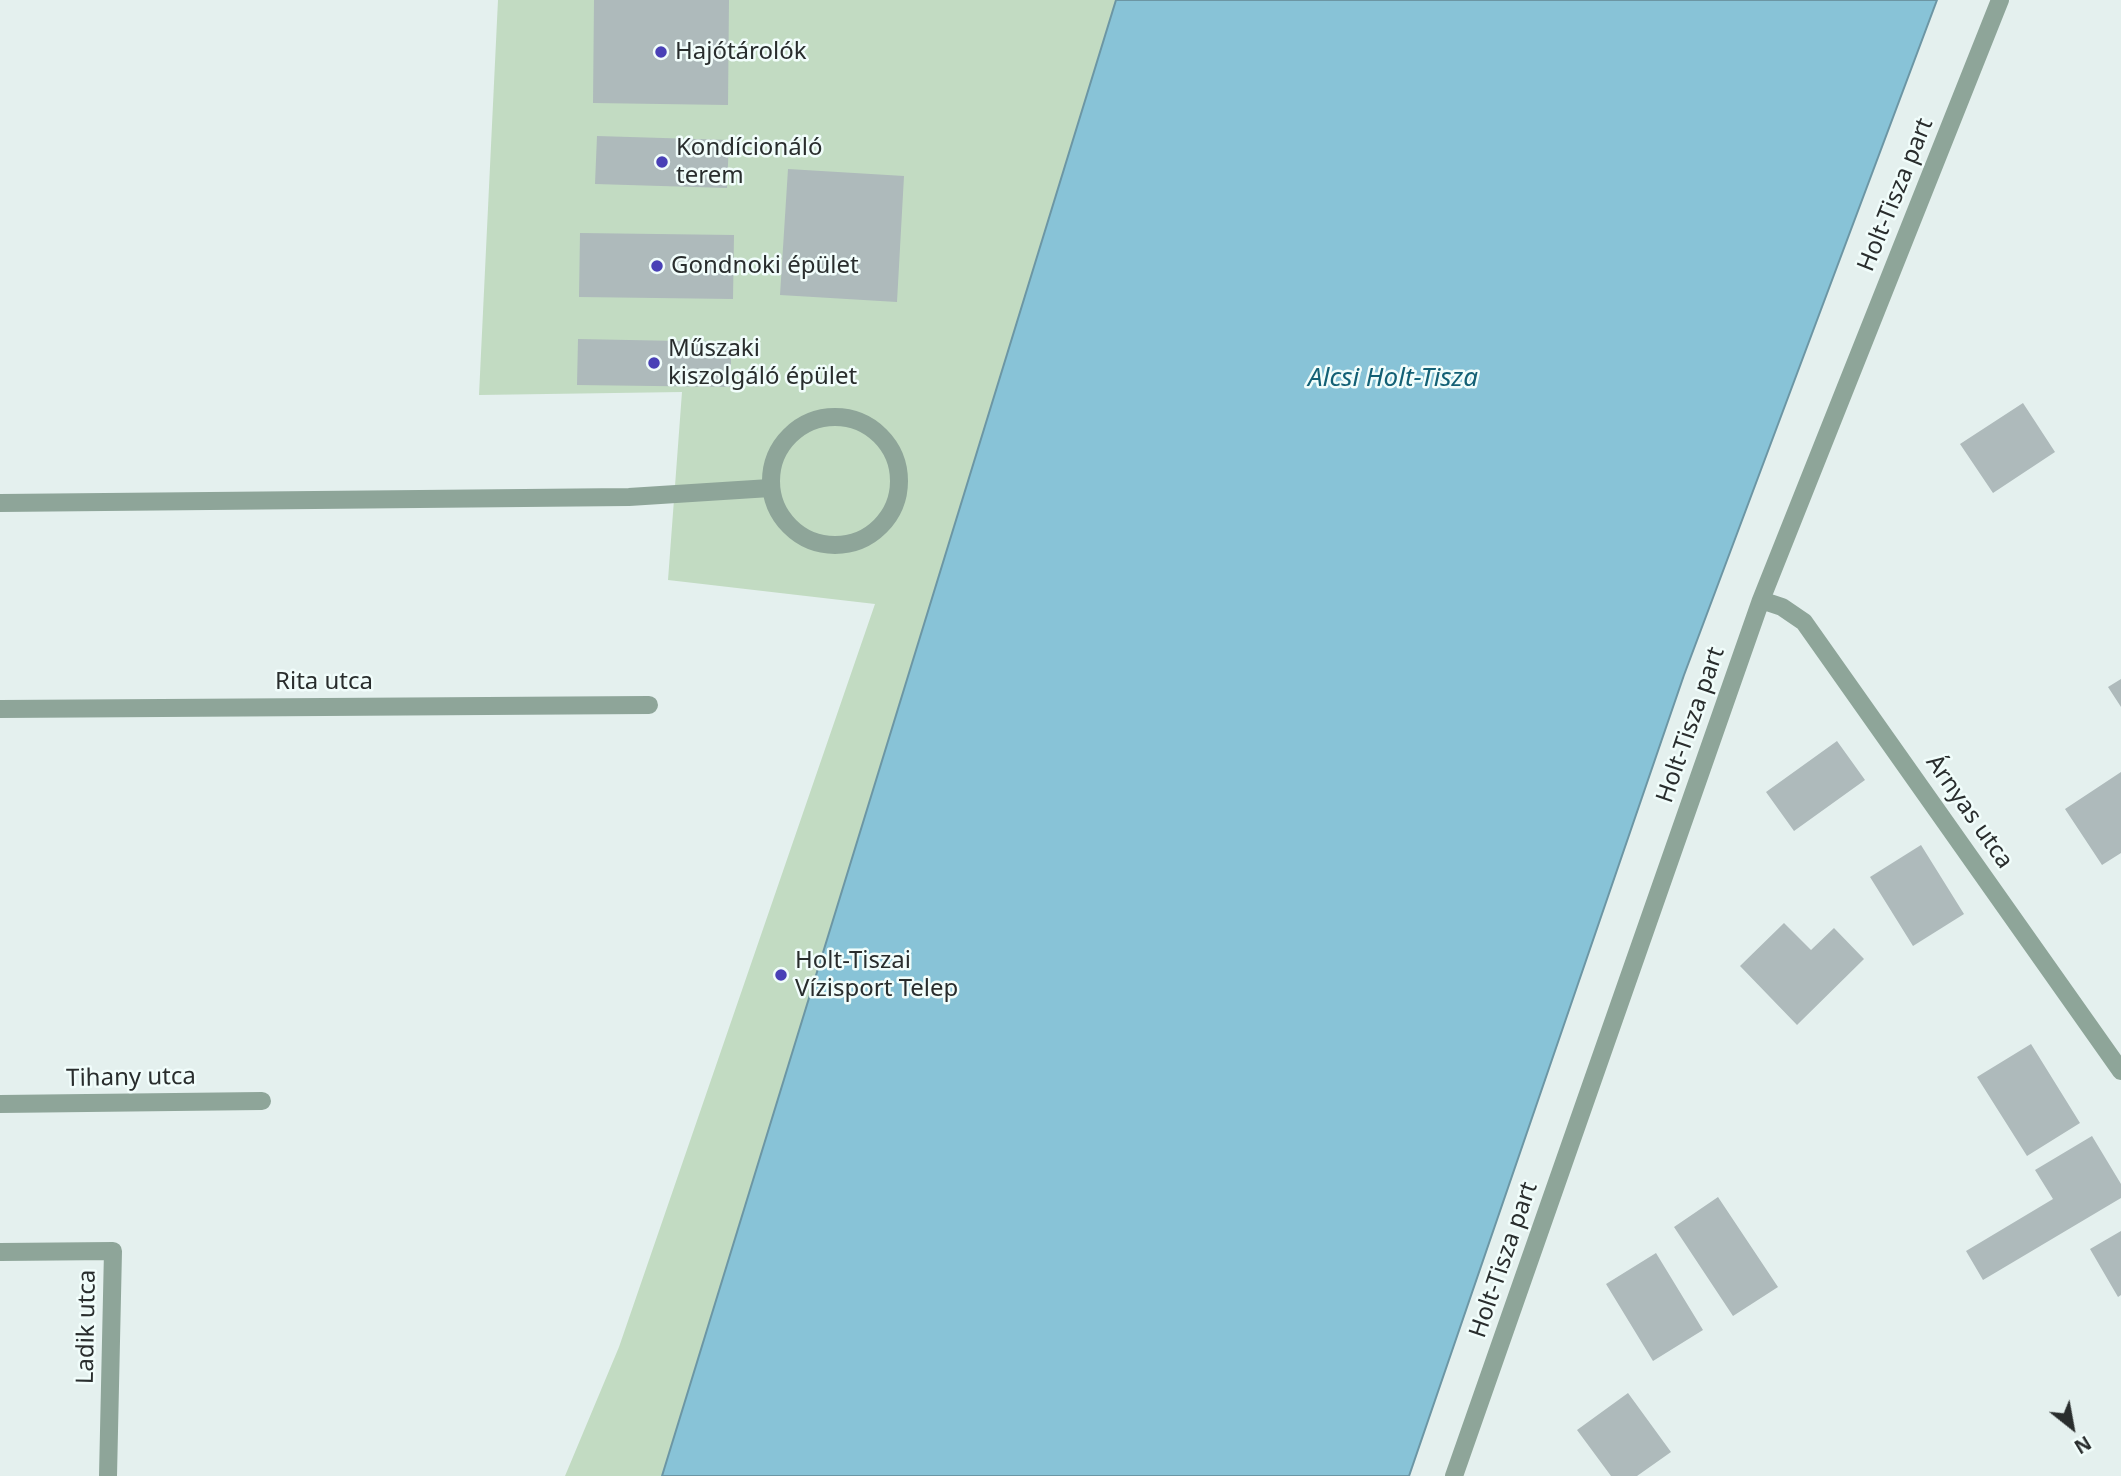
<!DOCTYPE html>
<meta charset="utf-8">
<style>
body{margin:0}
#map{position:relative;width:2121px;height:1476px;overflow:hidden;background:#e4f0ee;font-family:"Noto Sans",sans-serif}
canvas{display:block}
.north{position:absolute;left:2037px;top:1392px;width:70px;height:70px;-webkit-text-stroke:5px #f1fdfb;paint-order:stroke;rotate:149deg;font-size:19px;font-weight:700;line-height:28px;text-align:center;color:#292d2d}
.north::after{content:'';display:block;margin:auto;width:24px;height:32px;background:#292d2d;clip-path:polygon(50% 0,100% 100%,50% 72%,0 100%)}
</style>
<div id="map">
<canvas width="2121" height="1476"></canvas>
<div class="north">N</div>
</div>
<script>
const ctx = document.querySelector('canvas').getContext('2d');
ctx.lineJoin = 'round';
function fillPath(path, color) {
  ctx.fillStyle = color;
  ctx.fill(path, 'evenodd');
}
function strokePath(path, color, width, dash) {
  ctx.strokeStyle = color;
  ctx.lineWidth = width;
  ctx.lineCap = dash ? 'butt' : 'round';
  ctx.setLineDash(dash || []);
  ctx.stroke(path);
}
function label(font, color, halo, rows, align = 'center') {
  ctx.font = font + ' "Noto Sans",sans-serif';
  ctx.lineWidth = 5;
  ctx.setLineDash([]);
  ctx.textBaseline = 'middle';
  ctx.strokeStyle = halo;
  ctx.fillStyle = color;
  for (const [text, x, y, turn = 0] of rows) {
    ctx.save();
    ctx.translate(x, y);
    ctx.rotate((+turn || 0) * Math.PI / 180);
    ctx.textAlign = isNaN(turn) ? turn : align;
    if (halo) ctx.strokeText(text, 0, 0);
    ctx.fillText(text, 0, 0);
    ctx.restore();
  }
}
const green = new Path2D(`
 M 498,0 L 1116,0 L 662,1476 L 565,1476 L 619,1347 L 875,604 L 668,580 L 682,392 L 479,395 Z`);
const water = new Path2D(`
 M 1116,0 L 1937,0 L 1684,675 L 1409,1476 L 662,1476 Z`);
const building = new Path2D(`
 M 594,0 L 729,0 L 728,105 L 593,103 Z
 M 597,136 L 729,140 L 727,188 L 595,184 Z
 M 788,169 L 904,176 L 897,302 L 780,295 Z
 M 580,233 L 734,235 L 733,299 L 579,297 Z
 M 578,339 L 731,342 L 731,387 L 577,385 Z
 M 2023,403 L 2055,452 L 1993,493 L 1960,444 Z
 M 2121,679 L 2121,707 L 2108,687 Z
 M 1837,741 L 1865,780 L 1794,831 L 1766,792 Z
 M 2121,772 L 2121,853 L 2102,865 L 2065,809 Z
 M 1921,845 L 1964,914 L 1913,946 L 1870,877 Z
 M 1784,923 L 1811,950 L 1834,928 L 1864,959 L 1797,1025 L 1740,966 Z
 M 2031,1044 L 2080,1123 L 2027,1156 L 1977,1077 Z
 M 2092,1136 L 2121,1184 L 2121,1198 L 1983,1280 L 1966,1251 L 2053,1199 L 2035,1170 Z
 M 1718,1197 L 1778,1287 L 1733,1316 L 1674,1227 Z
 M 2121,1231 L 2121,1295 L 2118,1297 L 2090,1249 Z
 M 1656,1253 L 1703,1330 L 1653,1361 L 1606,1284 Z
 M 1628,1393 L 1671,1452 L 1637,1476 L 1611,1476 L 1577,1430 Z`);
const minor = new Path2D(`
 M771 481a64 64 0 1 1 128 0a64 64 0 1 1-128 0Z
 M 0,503 L 629,497 L 770,488
 M 1761,600 L 1782,607 L 1804,622 L 2121,1071
 M 0,709 L 649,705
 M 0,1104 L 262,1101
 M 0,1252 L 113,1251 L 108,1476
 M 1454,1476 L 1761,600 L 2000,0`);
const markers = [
 [661,52,7,"#4940b6"],
 [662,162,7,"#4940b6"],
 [657,266,7,"#4940b6"],
 [654,363,7,"#4940b6"],
 [781,975,7,"#4940b6"]
];
const poiNames = [
 ["Hajótárolók",675,52],
 ["Kondícionáló",676,148],
 ["terem",676,176],
 ["Gondnoki épület",671,266],
 ["Műszaki",668,349],
 ["kiszolgáló épület",668,377],
 ["Holt-Tiszai",795,961],
 ["Vízisport Telep",795,989]
];
const streetNames = [
 ["Holt-Tisza part",1896,195,-68],
 ["Rita utca",324,682],
 ["Holt-Tisza part",1691,725,-71],
 ["Árnyas utca",1969,812,55],
 ["Tihany utca",131,1078,-1],
 ["Holt-Tisza part",1504,1260,-71],
 ["Ladik utca",87,1327,-89]
];
const waterNames = [
 ["Alcsi Holt-Tisza",1393,379]
];
fillPath(green, '#c2dbc2');
fillPath(water, '#88c3d7');
strokePath(water, '#6c96a4', 2);
fillPath(building, '#aebabb');
strokePath(minor, '#8ea599', 18);
for (const [x, y, r, color] of markers) {
  const dot = new Path2D();
  dot.arc(x, y, r, 0, 2 * Math.PI);
  ctx.fillStyle = color;
  ctx.fill(dot);
  strokePath(dot, '#f1fdfb', 2.5);
}
label('24px', '#292d2d', '#f1fdfb', poiNames, 'left');
label('24px', '#292d2d', '#f1fdfb', streetNames);
label('italic 26px', '#136075', '#f1fdfb', waterNames);
</script>
